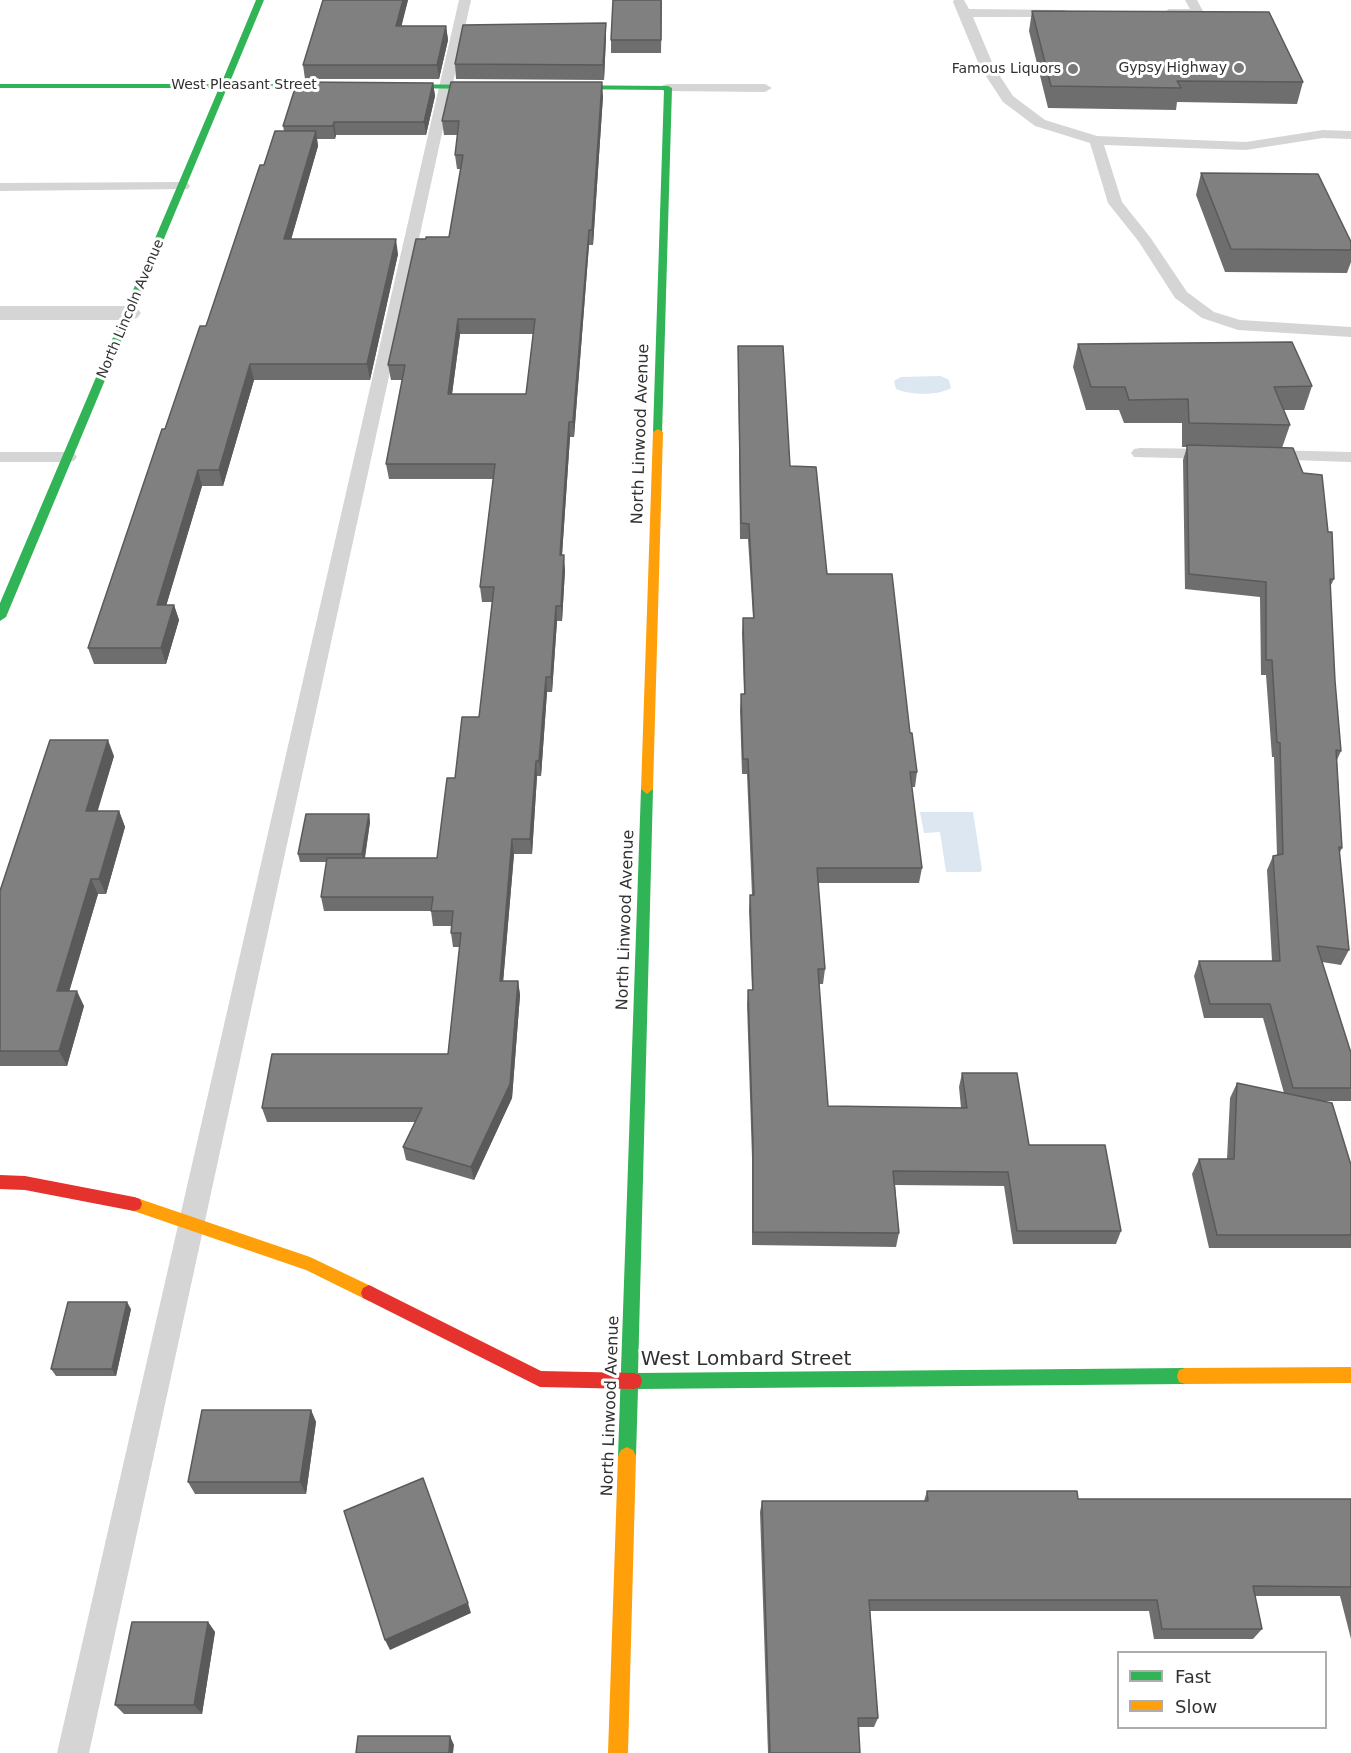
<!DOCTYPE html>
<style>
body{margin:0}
#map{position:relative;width:1351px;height:1753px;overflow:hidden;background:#fff;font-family:"DejaVu Sans",sans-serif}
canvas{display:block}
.legend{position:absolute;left:1117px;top:1651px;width:210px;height:78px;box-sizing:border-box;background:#fff;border:2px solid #adadad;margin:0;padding:8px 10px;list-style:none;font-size:18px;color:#313131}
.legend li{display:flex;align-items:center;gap:12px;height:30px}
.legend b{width:30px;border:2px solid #adadad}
</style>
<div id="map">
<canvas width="1351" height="1753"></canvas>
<ul class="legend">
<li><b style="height:8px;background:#30b455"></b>Fast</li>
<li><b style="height:8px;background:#ff9f0a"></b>Slow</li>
</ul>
</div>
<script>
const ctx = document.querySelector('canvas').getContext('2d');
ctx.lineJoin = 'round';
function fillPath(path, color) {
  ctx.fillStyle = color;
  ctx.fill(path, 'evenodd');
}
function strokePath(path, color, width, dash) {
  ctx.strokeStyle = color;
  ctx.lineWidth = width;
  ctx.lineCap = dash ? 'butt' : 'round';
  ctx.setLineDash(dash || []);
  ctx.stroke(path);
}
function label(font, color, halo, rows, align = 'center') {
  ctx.font = font + ' "DejaVu Sans",sans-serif';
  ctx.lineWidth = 6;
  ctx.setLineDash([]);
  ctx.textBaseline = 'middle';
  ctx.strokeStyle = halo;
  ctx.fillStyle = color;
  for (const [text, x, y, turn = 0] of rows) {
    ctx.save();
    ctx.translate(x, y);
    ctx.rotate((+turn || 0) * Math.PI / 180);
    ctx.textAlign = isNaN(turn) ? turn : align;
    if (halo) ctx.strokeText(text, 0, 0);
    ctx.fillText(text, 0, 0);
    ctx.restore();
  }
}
const water = new Path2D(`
 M 941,376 L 949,380 L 951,388 C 938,396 909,395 896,389 L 894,381 L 901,377 Z
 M 920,812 L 973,812 L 982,870 L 980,872 L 946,872 L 940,832 L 924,833 Z`);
const lane = new Path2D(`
 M 459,0 L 471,0 L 89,1753 L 57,1753 Z
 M 954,0 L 964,0 L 969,9 L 1065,10 L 1067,13 L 1061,17 L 973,17 L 994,67 L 1013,96 L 1045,120 L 1097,136 L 1246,142 L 1323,130 L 1351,131 L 1351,139 L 1323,138 L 1246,150 L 1104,145 L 1122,202 L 1150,237 L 1187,292 L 1214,312 L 1240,320 L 1351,327 L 1351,337 L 1238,330 L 1202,318 L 1175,298 L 1139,242 L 1108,203 L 1090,143 L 1035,126 L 1003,102 L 980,67 L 953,2 Z
 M 1185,0 L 1197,0 L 1204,13 L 1202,16 L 1169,17 L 1163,13 L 1169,9 L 1190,9 Z
 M 668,84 L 765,84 L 772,88 L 765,92 L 663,91 L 661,88 L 663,85 Z
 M 183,182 L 188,183 L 190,186 L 188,189 L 0,191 L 0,183 Z
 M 1140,448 L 1215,449 L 1221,450 L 1224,454 L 1221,458 L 1215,459 L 1134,457 L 1131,453 L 1134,449 Z
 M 1266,450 L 1351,452 L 1351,462 L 1260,459 L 1257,455 L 1260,451 Z
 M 0,452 L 68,452 L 74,453 L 77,457 L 74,461 L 68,462 L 0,462 Z`);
const street = new Path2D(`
 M 0,306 L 129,306 L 137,308 L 141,313 L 137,318 L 129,320 L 0,320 Z`);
const fast = new Path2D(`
 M 256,0 L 264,0 L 229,84 L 340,84 L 344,86 L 340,88 L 227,88 L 6,617 L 0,621 L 0,603 L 219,88 L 0,88 L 0,84 L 221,84 Z
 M 386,84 L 496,85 L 500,87 L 496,89 L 389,88 L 386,88 Z
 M 554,85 L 668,86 L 672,88 L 662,434 L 654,434 L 653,432 L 664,90 L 557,89 L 553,87 Z
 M 647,784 L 653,789 L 638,1373 L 1185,1368 L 1191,1370 L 1193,1376 L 1191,1382 L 1185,1384 L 638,1389 L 636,1456 L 633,1462 L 627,1465 L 621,1462 L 618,1456 L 641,789 Z`);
const slow = new Path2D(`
 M 658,429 L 663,432 L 653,789 L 647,794 L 641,789 L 653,432 Z
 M 134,1197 L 310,1257 L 375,1288 L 377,1293 L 375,1298 L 369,1301 L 306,1270 L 128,1209 L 126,1204 L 128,1199 Z
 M 1351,1367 L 1351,1383 L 1185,1384 L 1179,1382 L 1177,1376 L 1179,1370 L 1185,1368 Z
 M 627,1447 L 633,1450 L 636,1456 L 628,1753 L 608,1753 L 618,1456 L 621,1450 Z`);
const jam = new Path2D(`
 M 0,1175 L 25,1176 L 134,1197 L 140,1199 L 142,1204 L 140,1209 L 134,1211 L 25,1190 L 0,1189 Z
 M 369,1285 L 541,1371 L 634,1373 L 640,1375 L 642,1381 L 640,1387 L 634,1389 L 540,1387 L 363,1298 L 361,1293 L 363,1288 Z`);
const wall = new Path2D(`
 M 408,0 L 401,26 L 446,26 L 448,40 L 439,79 L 305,79 L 303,65 Z
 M 662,0 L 661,53 L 611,53 L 611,40 Z
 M 1032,11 L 1303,82 L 1297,104 L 1177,102 L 1176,110 L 1048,108 L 1029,31 Z
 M 606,23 L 606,37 L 604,80 L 456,79 L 455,64 Z
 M 433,83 L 435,96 L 426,135 L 336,135 L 335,139 L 317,139 L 318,146 L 291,239 L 398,254 L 370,380 L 254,380 L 223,486 L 202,486 L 166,605 L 174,605 L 179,620 L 166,664 L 94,664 L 88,648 L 165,429 L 206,326 L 264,165 L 284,131 L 283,126 Z
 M 603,96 L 593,245 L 589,245 L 574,437 L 570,437 L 562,555 L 565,570 L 562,621 L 557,621 L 552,692 L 547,692 L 541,776 L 537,776 L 532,854 L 514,854 L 503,981 L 518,981 L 520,995 L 512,1098 L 474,1180 L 406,1160 L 403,1147 L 415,1122 L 267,1122 L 262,1108 L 448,1054 L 460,947 L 453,947 L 451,933 L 452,926 L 433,926 L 431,911 L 324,911 L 321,897 L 327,862 L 300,862 L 298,854 L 369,814 L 370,822 L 365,858 L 437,858 L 455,778 L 479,717 L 492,602 L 482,602 L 480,587 L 493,479 L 389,479 L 386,464 L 402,380 L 391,380 L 388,365 L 426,239 L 449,237 L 461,169 L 457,169 L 455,155 L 458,135 L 444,135 L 442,121 ZM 460,334 L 533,334 L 526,394 L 452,394 Z
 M 1201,173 L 1351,242 L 1351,262 L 1347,273 L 1225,272 L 1196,195 Z
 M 1078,344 L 1312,386 L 1304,410 L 1283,410 L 1290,425 L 1282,448 L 1334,579 L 1330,587 L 1335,681 L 1341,751 L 1337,760 L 1342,848 L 1339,854 L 1349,950 L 1341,965 L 1322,962 L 1351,1053 L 1351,1101 L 1324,1101 L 1351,1165 L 1351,1248 L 1209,1248 L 1192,1174 L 1199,1159 L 1227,1159 L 1230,1098 L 1237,1083 L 1284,1093 L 1263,1018 L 1204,1018 L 1194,976 L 1199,961 L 1272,961 L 1267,870 L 1273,856 L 1277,855 L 1274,757 L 1272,757 L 1266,675 L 1261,675 L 1260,597 L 1185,589 L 1183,460 L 1187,447 L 1182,447 L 1182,423 L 1124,423 L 1119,410 L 1086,410 L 1073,367 Z
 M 738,346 L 790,466 L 827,574 L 910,733 L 917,772 L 915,787 L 911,787 L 922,868 L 919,883 L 818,883 L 825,969 L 823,984 L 819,984 L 828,1106 L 961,1108 L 959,1087 L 962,1073 L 1029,1145 L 1121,1231 L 1116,1244 L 1013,1244 L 1004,1186 L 895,1185 L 899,1233 L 896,1247 L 752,1245 L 752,1158 L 747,1005 L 748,990 L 752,990 L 749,910 L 750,895 L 752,895 L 747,774 L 742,774 L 740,710 L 741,694 L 744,694 L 742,633 L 743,618 L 753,618 L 748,539 L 740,539 Z
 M 114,756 L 97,811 L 119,811 L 125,827 L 106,894 L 98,894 L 69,991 L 84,1006 L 67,1066 L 0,1066 L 0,891 Z
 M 131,1309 L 116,1376 L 56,1376 L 51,1369 Z
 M 311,1410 L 316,1422 L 306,1494 L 195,1494 L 188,1482 Z
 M 927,1491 L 1078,1499 L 1351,1499 L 1351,1639 L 1340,1596 L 1255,1596 L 1262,1629 L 1253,1639 L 1154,1639 L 1149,1611 L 870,1611 L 878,1718 L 874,1727 L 858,1727 L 860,1753 L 768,1753 L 760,1512 L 762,1501 L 924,1501 Z
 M 208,1622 L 215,1632 L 202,1714 L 124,1714 L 115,1705 Z`);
const shadedWall = new Path2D(`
 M 403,0 L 408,0 L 398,40 L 396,26 Z
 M 606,23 L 606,37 L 604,80 L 603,65 Z
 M 446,26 L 448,40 L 439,79 L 437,65 Z
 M 602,82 L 603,96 L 593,245 L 592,230 Z
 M 433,83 L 435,96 L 426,135 L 424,122 Z
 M 334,122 L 336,135 L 335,139 L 333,126 Z
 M 316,131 L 318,146 L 287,254 L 284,239 Z
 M 589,230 L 589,245 L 574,437 L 573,422 Z
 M 396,239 L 398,254 L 370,380 L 367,364 Z
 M 458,319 L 460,334 L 450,409 L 448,394 Z
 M 250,364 L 254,380 L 223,486 L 219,470 Z
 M 569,422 L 570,437 L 561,570 L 560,555 Z
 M 198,470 L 202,486 L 162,620 L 157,605 Z
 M 564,555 L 565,570 L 562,621 L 561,606 Z
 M 174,605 L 179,620 L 166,664 L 161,648 Z
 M 556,606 L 557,621 L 552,692 L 551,677 Z
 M 546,677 L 547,692 L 541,776 L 539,761 Z
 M 108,740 L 114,756 L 93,827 L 86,811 Z
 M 536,761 L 537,776 L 532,854 L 530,839 Z
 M 119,811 L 125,827 L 106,894 L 99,879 Z
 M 369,814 L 370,822 L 364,862 L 362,854 Z
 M 512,839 L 514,854 L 502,995 L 500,981 Z
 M 91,879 L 98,894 L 65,1006 L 57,991 Z
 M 518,981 L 520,995 L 512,1098 L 474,1180 L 471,1167 Z
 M 77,991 L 84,1006 L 67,1066 L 59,1051 Z
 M 127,1302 L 131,1309 L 116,1376 L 112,1369 Z
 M 311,1410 L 316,1422 L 306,1494 L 300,1482 Z
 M 468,1603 L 471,1613 L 390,1650 L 385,1640 Z
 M 208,1622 L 215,1632 L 202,1714 L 194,1705 Z
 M 450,1736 L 454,1745 L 453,1753 L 449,1753 Z`);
const building = new Path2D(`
 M 323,0 L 403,0 L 396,26 L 446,26 L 437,65 L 303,65 Z
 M 613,0 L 661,0 L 661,40 L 611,40 Z
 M 1032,11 L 1269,12 L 1303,82 L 1177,81 L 1181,88 L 1051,86 Z
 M 606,23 L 603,65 L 455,64 L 463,25 Z
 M 297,82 L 433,83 L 424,122 L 334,122 L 333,126 L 283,126 Z
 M 451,82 L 602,82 L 592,230 L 589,230 L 573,422 L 569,422 L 560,555 L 564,555 L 561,606 L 556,606 L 551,677 L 546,677 L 539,761 L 536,761 L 530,839 L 512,839 L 500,981 L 518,981 L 510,1084 L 471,1167 L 403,1147 L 422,1108 L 262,1108 L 272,1054 L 448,1054 L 461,933 L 451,933 L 453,911 L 431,911 L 433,897 L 321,897 L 327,858 L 437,858 L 447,778 L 455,778 L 462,717 L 479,717 L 494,587 L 480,587 L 495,464 L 386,464 L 405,365 L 388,365 L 416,239 L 426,239 L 426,237 L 449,237 L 463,155 L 455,155 L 459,121 L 442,121 ZM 458,319 L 535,319 L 526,394 L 448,394 Z
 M 275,131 L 316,131 L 284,239 L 396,239 L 367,364 L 250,364 L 219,470 L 198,470 L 157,605 L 174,605 L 161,648 L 88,648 L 162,429 L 165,429 L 200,326 L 206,326 L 260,165 L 264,165 Z
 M 1201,173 L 1318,174 L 1351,242 L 1351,250 L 1231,249 Z
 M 1292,342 L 1312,386 L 1274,387 L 1290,425 L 1189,423 L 1188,399 L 1129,400 L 1125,387 L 1091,387 L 1078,344 Z
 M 738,346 L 783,346 L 790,466 L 816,467 L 827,574 L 892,574 L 910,733 L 912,733 L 917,772 L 910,772 L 922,868 L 817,868 L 825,969 L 818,969 L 828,1106 L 967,1108 L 962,1073 L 1017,1073 L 1029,1145 L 1105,1145 L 1121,1231 L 1017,1231 L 1008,1172 L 893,1171 L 899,1233 L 753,1232 L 753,1144 L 748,990 L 753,990 L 750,895 L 754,895 L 748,759 L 743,759 L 741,694 L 745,694 L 743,618 L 754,618 L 749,524 L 741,523 Z
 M 1187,445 L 1293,448 L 1303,473 L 1322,475 L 1328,532 L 1332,532 L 1334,579 L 1330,579 L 1335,681 L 1341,751 L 1336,750 L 1342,848 L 1339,847 L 1349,950 L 1317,946 L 1351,1053 L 1351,1088 L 1293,1088 L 1270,1004 L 1210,1004 L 1199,961 L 1280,961 L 1273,856 L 1283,854 L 1280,743 L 1277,742 L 1272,660 L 1266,660 L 1266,582 L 1189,574 Z
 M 50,740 L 108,740 L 86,811 L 119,811 L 99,879 L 91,879 L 57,991 L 77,991 L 59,1051 L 0,1051 L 0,891 Z
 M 306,814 L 369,814 L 362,854 L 298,854 Z
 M 1237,1083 L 1332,1103 L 1351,1165 L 1351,1235 L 1217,1235 L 1199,1159 L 1234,1159 Z
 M 68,1302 L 127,1302 L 112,1369 L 51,1369 Z
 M 202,1410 L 311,1410 L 300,1482 L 188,1482 Z
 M 423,1478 L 468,1603 L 385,1640 L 344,1511 Z
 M 927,1491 L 1077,1491 L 1078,1499 L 1351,1499 L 1351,1587 L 1253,1586 L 1262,1629 L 1162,1629 L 1157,1600 L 869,1600 L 878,1718 L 858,1718 L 860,1753 L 770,1753 L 762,1501 L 928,1501 Z
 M 132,1622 L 208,1622 L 194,1705 L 115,1705 Z
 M 358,1736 L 450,1736 L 449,1753 L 356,1753 Z`);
const markers = [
 [1239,68,6,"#797979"],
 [1073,69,6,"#797979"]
];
const farPoinames = [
 ["Gypsy Highway",1227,68],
 ["Famous Liquors",1061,69]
];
const farStreetnames = [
 ["West Pleasant Street",244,85],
 ["North Lincoln Avenue",131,309,-67]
];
const streetNames = [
 ["North Linwood Avenue",641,434,-88],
 ["North Linwood Avenue",626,920,-88],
 ["North Linwood Avenue",611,1406,-88]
];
const nearStreetnames = [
 ["West Lombard Street",746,1360]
];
fillPath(water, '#dce7f2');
fillPath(lane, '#d5d5d5');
fillPath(street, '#d5d5d5');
fillPath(fast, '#30b455');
fillPath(slow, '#ff9f0a');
fillPath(jam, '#e5322d');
fillPath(wall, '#6e6e6e');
fillPath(shadedWall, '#5a5a5a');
fillPath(building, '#808080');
strokePath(building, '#5a5a5a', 1.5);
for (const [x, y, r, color] of markers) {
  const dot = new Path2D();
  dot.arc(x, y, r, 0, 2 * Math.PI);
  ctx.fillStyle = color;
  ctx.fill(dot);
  strokePath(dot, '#fff', 2);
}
label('14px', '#313131', '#fff', farPoinames, 'right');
label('14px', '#313131', '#fff', farStreetnames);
label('16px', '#313131', '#fff', streetNames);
label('20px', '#313131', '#fff', nearStreetnames);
</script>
